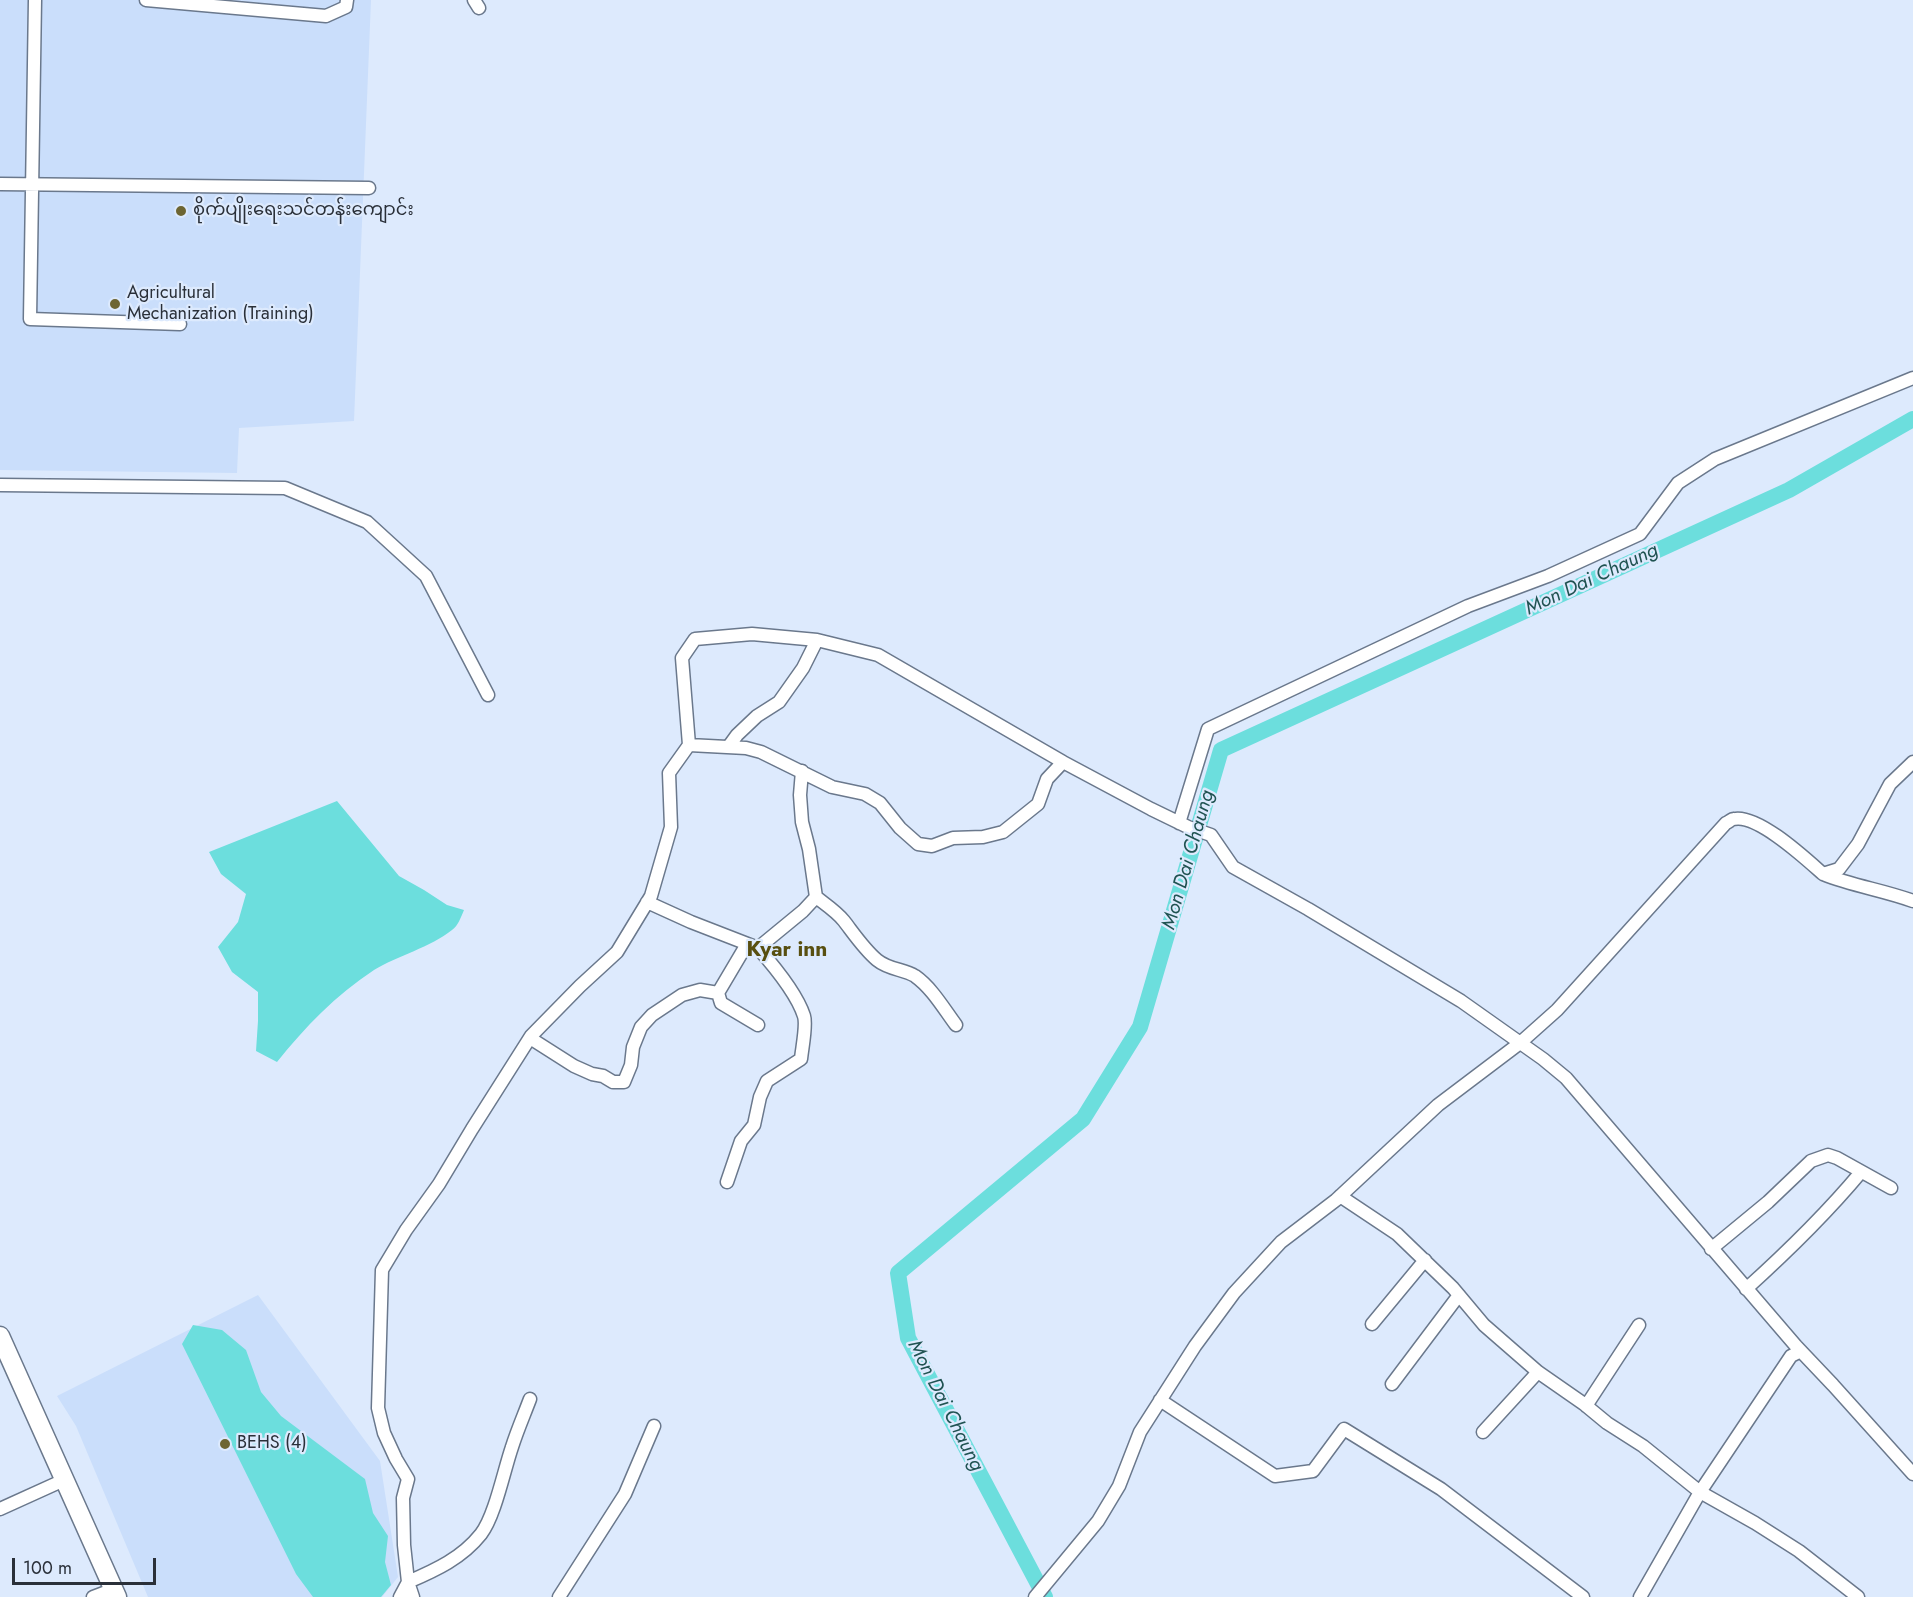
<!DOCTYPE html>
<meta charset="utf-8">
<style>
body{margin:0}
#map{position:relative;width:1913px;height:1597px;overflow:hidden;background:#ddeafd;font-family:Jost,sans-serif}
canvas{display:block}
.scale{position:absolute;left:12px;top:1558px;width:144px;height:27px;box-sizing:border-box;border:3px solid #2a3039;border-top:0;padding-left:8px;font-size:18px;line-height:21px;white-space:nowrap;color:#2a3039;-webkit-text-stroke:4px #ddeafd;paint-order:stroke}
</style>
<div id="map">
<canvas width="1913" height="1597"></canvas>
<div class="scale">100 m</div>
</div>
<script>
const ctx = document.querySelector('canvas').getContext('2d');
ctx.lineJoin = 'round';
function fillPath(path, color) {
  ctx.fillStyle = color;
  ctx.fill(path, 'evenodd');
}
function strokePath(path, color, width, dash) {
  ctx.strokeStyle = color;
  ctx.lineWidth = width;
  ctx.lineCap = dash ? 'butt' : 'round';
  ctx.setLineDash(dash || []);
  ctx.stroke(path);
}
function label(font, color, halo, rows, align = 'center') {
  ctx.font = font + ' Jost,"Noto Sans Myanmar",sans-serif';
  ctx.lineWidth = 4.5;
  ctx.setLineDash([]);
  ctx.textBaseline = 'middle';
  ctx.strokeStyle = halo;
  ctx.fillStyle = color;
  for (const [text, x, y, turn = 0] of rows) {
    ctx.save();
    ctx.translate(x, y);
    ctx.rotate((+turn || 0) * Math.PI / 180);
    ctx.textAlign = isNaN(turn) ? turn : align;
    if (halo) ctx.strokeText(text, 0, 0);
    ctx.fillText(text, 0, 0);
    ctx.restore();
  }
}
const built = new Path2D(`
 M 0,0 L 371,0 L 354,421 L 239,428 L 237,473 L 0,470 Z
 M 258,1295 L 380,1461 L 398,1577 L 382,1597 L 148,1597 L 76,1426 L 57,1396 Z`);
const water = new Path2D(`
 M 337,801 L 399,876 L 424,890 L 447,905 L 464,910 C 461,917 458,926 452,930 C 431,947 397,956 374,970 C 336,995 305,1027 277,1062 L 256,1051 L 258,1021 L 258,992 L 232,972 L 218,947 L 238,922 L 246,894 L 221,874 L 209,852 Z
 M 193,1325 L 222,1330 L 246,1350 L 261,1392 L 281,1416 L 365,1479 L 373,1513 L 388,1536 L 385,1562 L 391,1585 L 381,1597 L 313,1597 L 296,1574 L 182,1344 Z`);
const river = new Path2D(`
 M 1045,1597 L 908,1338 L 898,1273 L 1083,1119 L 1140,1027 L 1221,750 L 1789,490 L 1913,419`);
const minor = new Path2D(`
 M 35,0 L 30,319 L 180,324
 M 146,0 L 326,16 L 346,7 L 347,0
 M 474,0 L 479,8
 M 0,184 L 369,188
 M 0,485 L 285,488 L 367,522 L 426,576 L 488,695
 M 689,745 L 746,748 L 761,752 L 832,787 L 865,794 L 880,803 L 900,828 L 918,844 L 932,846 L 953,838 L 983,837 L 1003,832 L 1038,804 L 1047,779 L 1063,762
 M 729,746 L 737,735 L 757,716 L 779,702 L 803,668 L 817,640
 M 1179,823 L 1208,729 L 1468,606 L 1548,576 L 1640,534 L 1678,483 L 1715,459 L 1913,378
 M 1823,874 C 1853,886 1883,890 1913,901
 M 816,897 C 825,904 837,912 844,921 C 854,934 864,949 877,960 C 889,970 904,969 915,976 C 932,988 944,1009 956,1025
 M 647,902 L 691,922 L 758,948 L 803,911 L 816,897 L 809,849 L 802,822 L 800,795 L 802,771
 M 718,993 L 721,1003 L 758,1025
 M 530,1038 L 574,1066 L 592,1074 L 603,1076 L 613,1082 L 624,1082 L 631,1065 L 633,1047 L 641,1027 L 652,1015 L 682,995 L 700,990 L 718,993 L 747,944
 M 727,1182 L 741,1141 L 754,1125 L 760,1097 L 767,1081 L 801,1059 C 802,1048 807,1025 804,1016 C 797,994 773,965 758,948
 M 1340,1196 L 1397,1234 L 1453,1288 L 1484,1325 L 1538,1372 L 1584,1404 L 1607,1423 L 1643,1446 L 1700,1492 L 1755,1523 L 1799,1551 L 1858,1597
 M 1711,1249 L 1768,1202 L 1811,1161 L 1828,1155 L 1837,1158 L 1891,1188
 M 1746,1289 C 1787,1252 1826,1214 1861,1172
 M 1372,1324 L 1425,1260
 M 1392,1384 L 1459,1295
 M 1160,1400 L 1275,1476 L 1313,1471 L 1344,1429 L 1441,1489 L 1583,1597
 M 1586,1406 L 1639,1325
 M 1483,1432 L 1538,1372
 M 0,1509 L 64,1480
 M 93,1597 L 114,1589
 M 400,1597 L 408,1582 L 404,1545 L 403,1498 L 408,1479 L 396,1459 L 384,1433 L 378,1408 L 382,1270 L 406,1230 L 439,1184 L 472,1129 L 531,1036 L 580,986 L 617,952 L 651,896 L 671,827 L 669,773 L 689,745 L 682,658 L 695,639 L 752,634 L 817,640 L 878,655 L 1063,762 L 1151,809 L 1188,827 L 1211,835 L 1233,867 L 1308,909 L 1461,1001 L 1543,1059 L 1566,1078 L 1796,1346 L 1833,1385 L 1913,1474
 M 413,1597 L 408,1582 C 436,1570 462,1558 481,1534 C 495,1516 504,1470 512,1447 C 517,1431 524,1415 530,1399
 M 559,1597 L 625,1494 L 654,1426
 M 1035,1597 L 1098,1521 L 1119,1486 L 1140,1432 L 1195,1346 L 1234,1293 L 1281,1242 L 1336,1200 L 1438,1105 L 1520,1043 L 1557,1010 L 1726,823 C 1729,822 1731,819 1734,819 C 1758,814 1806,859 1823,874 L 1839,869 L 1858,844 L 1890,784 L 1913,762
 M 1640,1597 L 1700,1492 L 1791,1356 L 1801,1351`);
const highway = new Path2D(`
 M 0,1336 L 117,1597`);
const markers = [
 [181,211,6,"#6d6532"],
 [115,304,6,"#6d6532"],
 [225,1444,6,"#6d6532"]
];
const poiNames = [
 ["စိုက်ပျိုးရေးသင်တန်းကျောင်း",193,211],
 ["Agricultural",127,294],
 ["Mechanization (Training)",127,315],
 ["BEHS (4)",237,1444]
];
const waterNames = [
 ["Mon Dai Chaung",1592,580,-25],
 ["Mon Dai Chaung",1189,860,-74],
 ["Mon Dai Chaung",945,1406,63]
];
const quarterNames = [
 ["Kyar inn",787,951]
];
fillPath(built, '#cadefb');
fillPath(water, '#6cdedd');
strokePath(river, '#6cdedd', 16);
strokePath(minor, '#6a788c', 15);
strokePath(highway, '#6a788c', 21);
strokePath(minor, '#fff', 12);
strokePath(highway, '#fff', 18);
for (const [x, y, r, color] of markers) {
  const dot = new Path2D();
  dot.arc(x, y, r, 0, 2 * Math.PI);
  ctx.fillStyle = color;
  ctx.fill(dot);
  strokePath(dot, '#ddeafd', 2);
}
label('18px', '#2a3039', '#ddeafd', poiNames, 'left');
label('italic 20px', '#205352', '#ddeafd', waterNames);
label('bold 21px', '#584f10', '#ddeafd', quarterNames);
</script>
